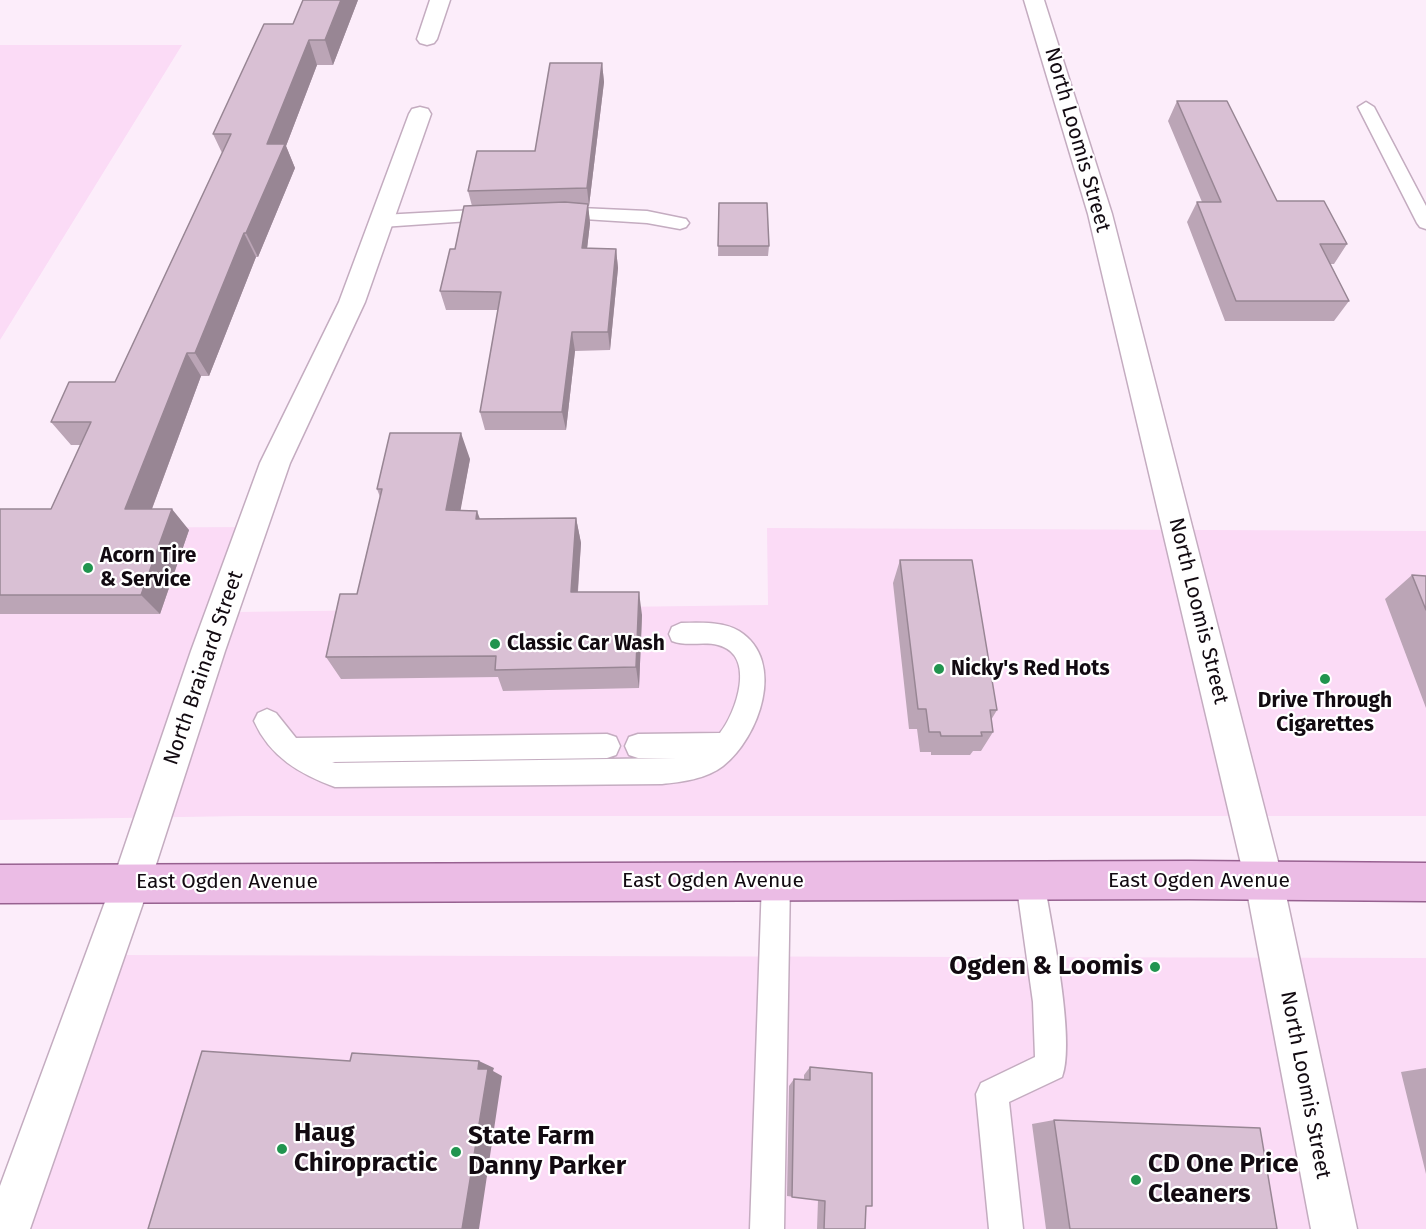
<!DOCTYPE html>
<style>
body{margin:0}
canvas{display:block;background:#fcedfa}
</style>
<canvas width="1426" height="1229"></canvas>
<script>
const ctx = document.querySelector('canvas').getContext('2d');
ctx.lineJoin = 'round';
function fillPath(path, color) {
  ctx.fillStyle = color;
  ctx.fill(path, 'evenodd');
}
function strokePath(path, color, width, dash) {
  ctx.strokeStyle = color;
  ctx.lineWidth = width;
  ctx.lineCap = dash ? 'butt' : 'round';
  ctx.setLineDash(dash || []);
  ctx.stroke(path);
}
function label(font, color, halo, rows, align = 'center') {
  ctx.font = font + ' "Fira Sans",sans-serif';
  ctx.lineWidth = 4.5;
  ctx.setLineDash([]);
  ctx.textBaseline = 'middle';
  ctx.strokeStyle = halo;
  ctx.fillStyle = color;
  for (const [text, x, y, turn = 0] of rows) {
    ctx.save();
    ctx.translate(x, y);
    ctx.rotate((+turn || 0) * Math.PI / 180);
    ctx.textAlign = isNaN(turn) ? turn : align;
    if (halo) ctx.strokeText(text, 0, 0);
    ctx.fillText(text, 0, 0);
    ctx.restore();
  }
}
const built = new Path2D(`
 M 0,45 L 182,45 L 0,340 Z
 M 266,527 L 236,612 L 768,605 L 767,528 L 1426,531 L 1426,816 L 242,816 L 0,820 L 0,528 Z
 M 111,955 L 1426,958 L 1426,1229 L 14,1229 Z`);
const service = new Path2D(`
 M 1366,102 L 1374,107 L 1426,206 L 1426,229 L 1420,227 L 1417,223 L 1358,107 Z
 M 558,207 L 647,211 L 686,219 L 689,223 L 686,227 L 680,229 L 647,223 L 552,217 L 549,213 L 552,209 Z
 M 493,209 L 499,211 L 502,215 L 499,219 L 382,227 L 376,225 L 373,221 L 376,217 L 382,215 Z
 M 681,623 C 700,623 722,621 739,631 C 787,661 759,738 723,766 C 706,779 682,782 662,784 L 335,787 C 300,774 270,757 254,721 L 258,713 L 267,709 L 276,713 L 296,738 L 607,734 L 616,737 L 620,746 L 616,755 L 607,758 L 332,762 L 335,763 L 677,758 L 638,758 L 629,755 L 625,746 L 629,737 L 638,734 L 720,733 C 736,713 757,655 718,645 C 703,641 687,647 672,641 L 669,634 L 672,627 Z
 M 776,867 L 786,871 L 790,881 L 784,1229 L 750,1229 L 762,881 L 766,871 Z
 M 1030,867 L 1040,871 L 1044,881 C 1051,923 1076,1042 1062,1077 L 1009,1102 L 1023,1229 L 989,1229 L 976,1094 L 981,1083 L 1035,1057 L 1033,1002 L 1016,881 L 1020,871 Z`);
const minor = new Path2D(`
 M 430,0 L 450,0 L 437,39 L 434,43 L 427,45 L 420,43 L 417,39 Z
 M 1024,0 L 1044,0 L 1112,214 L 1283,881 L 1357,1229 L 1311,1229 L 1245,881 L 1088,214 Z
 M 420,107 L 428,109 L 431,114 L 365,302 L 290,463 L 225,651 L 150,883 L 30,1229 L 0,1229 L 0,1186 L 112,883 L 191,651 L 260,463 L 339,302 L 409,114 L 412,109 Z`);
const primary = new Path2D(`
 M 1189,861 L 1426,863 L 1426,901 L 1189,899 L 0,903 L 0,865 Z`);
const wall = new Path2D(`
 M 358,0 L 333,65 L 317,65 L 286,146 L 295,168 L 258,257 L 256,257 L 209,376 L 201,376 L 152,509 L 189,530 L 160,614 L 0,614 L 0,509 L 51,509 L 81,445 L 71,445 L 51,422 L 115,382 L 222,153 L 213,134 L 293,24 Z
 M 602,63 L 604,82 L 589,206 L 588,206 L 590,223 L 587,248 L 616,249 L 618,268 L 610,350 L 575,351 L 566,430 L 485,430 L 480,412 L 498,310 L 446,310 L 440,291 L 455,249 L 472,206 L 468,191 L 535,151 Z
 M 1177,101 L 1277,201 L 1347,244 L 1334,264 L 1330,264 L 1349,301 L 1334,321 L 1225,321 L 1187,222 L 1197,202 L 1202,202 L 1168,121 Z
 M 719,203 L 769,246 L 768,256 L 718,256 Z
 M 470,459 L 460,510 L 480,519 L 576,518 L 581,543 L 578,592 L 642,615 L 639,688 L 503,691 L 498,677 L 341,679 L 326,657 L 357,594 L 380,497 L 377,489 Z
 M 900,560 L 997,710 L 991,720 L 993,732 L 981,751 L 973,751 L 970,755 L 931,755 L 931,752 L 920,752 L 917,729 L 909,729 L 893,583 Z
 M 1412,575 L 1426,576 L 1426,708 L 1385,599 Z
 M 810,1067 L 866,1206 L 865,1229 L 817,1229 L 818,1200 L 787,1196 L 789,1086 L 794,1079 L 804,1080 L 804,1075 Z
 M 1426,1068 L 1426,1174 L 1401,1072 Z
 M 1054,1120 L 1277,1229 L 1046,1229 L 1032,1124 Z`);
const shadedWall = new Path2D(`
 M 341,0 L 358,0 L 333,65 L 325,40 Z
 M 309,40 L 317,65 L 286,146 L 295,168 L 258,257 L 246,233 L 267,144 Z
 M 602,63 L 604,82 L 589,206 L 587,188 Z
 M 588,204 L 590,223 L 585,267 L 582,248 Z
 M 244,233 L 256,257 L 209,376 L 195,353 Z
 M 616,249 L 618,268 L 610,350 L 608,332 Z
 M 572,332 L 575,351 L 566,430 L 562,412 Z
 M 187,353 L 201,376 L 144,530 L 125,509 Z
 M 461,433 L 470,459 L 456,535 L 446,510 Z
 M 172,509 L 189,530 L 160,614 L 141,595 Z
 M 477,511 L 486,535 L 476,519 Z
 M 576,518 L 581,543 L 576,615 L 571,592 Z
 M 639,592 L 642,615 L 639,688 L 636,667 Z
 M 479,1061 L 494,1068 L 493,1071 L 502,1076 L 479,1229 L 462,1229 Z`);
const building = new Path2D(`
 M 303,0 L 341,0 L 325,40 L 309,40 L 267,144 L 285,144 L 246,233 L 244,233 L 195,353 L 187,353 L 125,509 L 172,509 L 141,595 L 0,595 L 0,509 L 51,509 L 91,422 L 51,422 L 69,382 L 115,382 L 231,134 L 213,134 L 264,24 L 293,24 Z
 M 550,63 L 602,63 L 587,188 L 468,191 L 477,151 L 535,151 Z
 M 1177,101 L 1227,101 L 1277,201 L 1324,201 L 1347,244 L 1320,244 L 1349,301 L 1236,301 L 1197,202 L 1221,202 Z
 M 565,202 L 588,204 L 582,248 L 616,249 L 608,332 L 572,332 L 562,412 L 480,412 L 501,292 L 440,291 L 450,249 L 455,249 L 464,206 Z
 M 719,203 L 767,203 L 769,246 L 718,246 Z
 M 390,433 L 461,433 L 446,510 L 477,511 L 476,519 L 576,518 L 571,592 L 639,592 L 636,667 L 495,670 L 496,656 L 326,657 L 340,594 L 357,594 L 382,489 L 377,489 Z
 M 900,560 L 972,560 L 997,710 L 990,710 L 993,732 L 981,732 L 982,736 L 941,736 L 940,732 L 929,732 L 926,709 L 918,709 Z
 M 1412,575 L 1426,576 L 1426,610 Z
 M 202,1051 L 350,1061 L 352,1053 L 479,1061 L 478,1069 L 488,1069 L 462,1229 L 148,1229 Z
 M 810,1067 L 872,1073 L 872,1206 L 866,1206 L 865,1229 L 824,1229 L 825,1201 L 792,1197 L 794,1079 L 810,1080 Z
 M 1054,1120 L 1260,1128 L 1277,1229 L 1070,1229 Z`);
const markers = [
 [88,568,6,"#21944f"],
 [495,644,6,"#21944f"],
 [939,669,6,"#21944f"],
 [1325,679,6,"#21944f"],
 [1155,967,6,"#21944f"],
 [282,1149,6,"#21944f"],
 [456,1152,6,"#21944f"],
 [1136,1180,6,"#21944f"]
];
const streetNames = [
 ["North Loomis Street",1077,140,74],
 ["North Loomis Street",1198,611,76],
 ["North Brainard Street",204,668,-71],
 ["East Ogden Avenue",713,881],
 ["East Ogden Avenue",1199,881],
 ["East Ogden Avenue",227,882],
 ["North Loomis Street",1305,1085,79]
];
const poiNames = [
 ["Acorn Tire",100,556],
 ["& Service",100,580],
 ["Classic Car Wash",507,644],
 ["Nicky's Red Hots",951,669],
 ["Drive Through",1325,701,"center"],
 ["Cigarettes",1325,725,"center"]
];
const nearPoinames = [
 ["Ogden & Loomis",1143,967,"right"],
 ["Haug",294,1134],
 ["Chiropractic",294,1164],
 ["State Farm",468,1137],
 ["Danny Parker",468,1167],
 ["CD One Price",1148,1165],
 ["Cleaners",1148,1195]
];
fillPath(built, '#fbdbf6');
strokePath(service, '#c4acc0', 3);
strokePath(minor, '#c4acc0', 3);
strokePath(primary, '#976190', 3);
fillPath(service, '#fff');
fillPath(minor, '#fff');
fillPath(primary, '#ebbce5');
fillPath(wall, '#bba5b6');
fillPath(shadedWall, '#988694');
fillPath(building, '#d9c0d4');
strokePath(building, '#988694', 1.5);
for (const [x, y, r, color] of markers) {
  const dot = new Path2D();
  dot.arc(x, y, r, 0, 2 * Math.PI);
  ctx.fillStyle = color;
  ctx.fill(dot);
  strokePath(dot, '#fff', 2);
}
label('21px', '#120a11', '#fff', streetNames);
label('bold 21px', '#120a11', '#fff', poiNames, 'left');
label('bold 26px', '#120a11', '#fff', nearPoinames, 'left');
</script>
